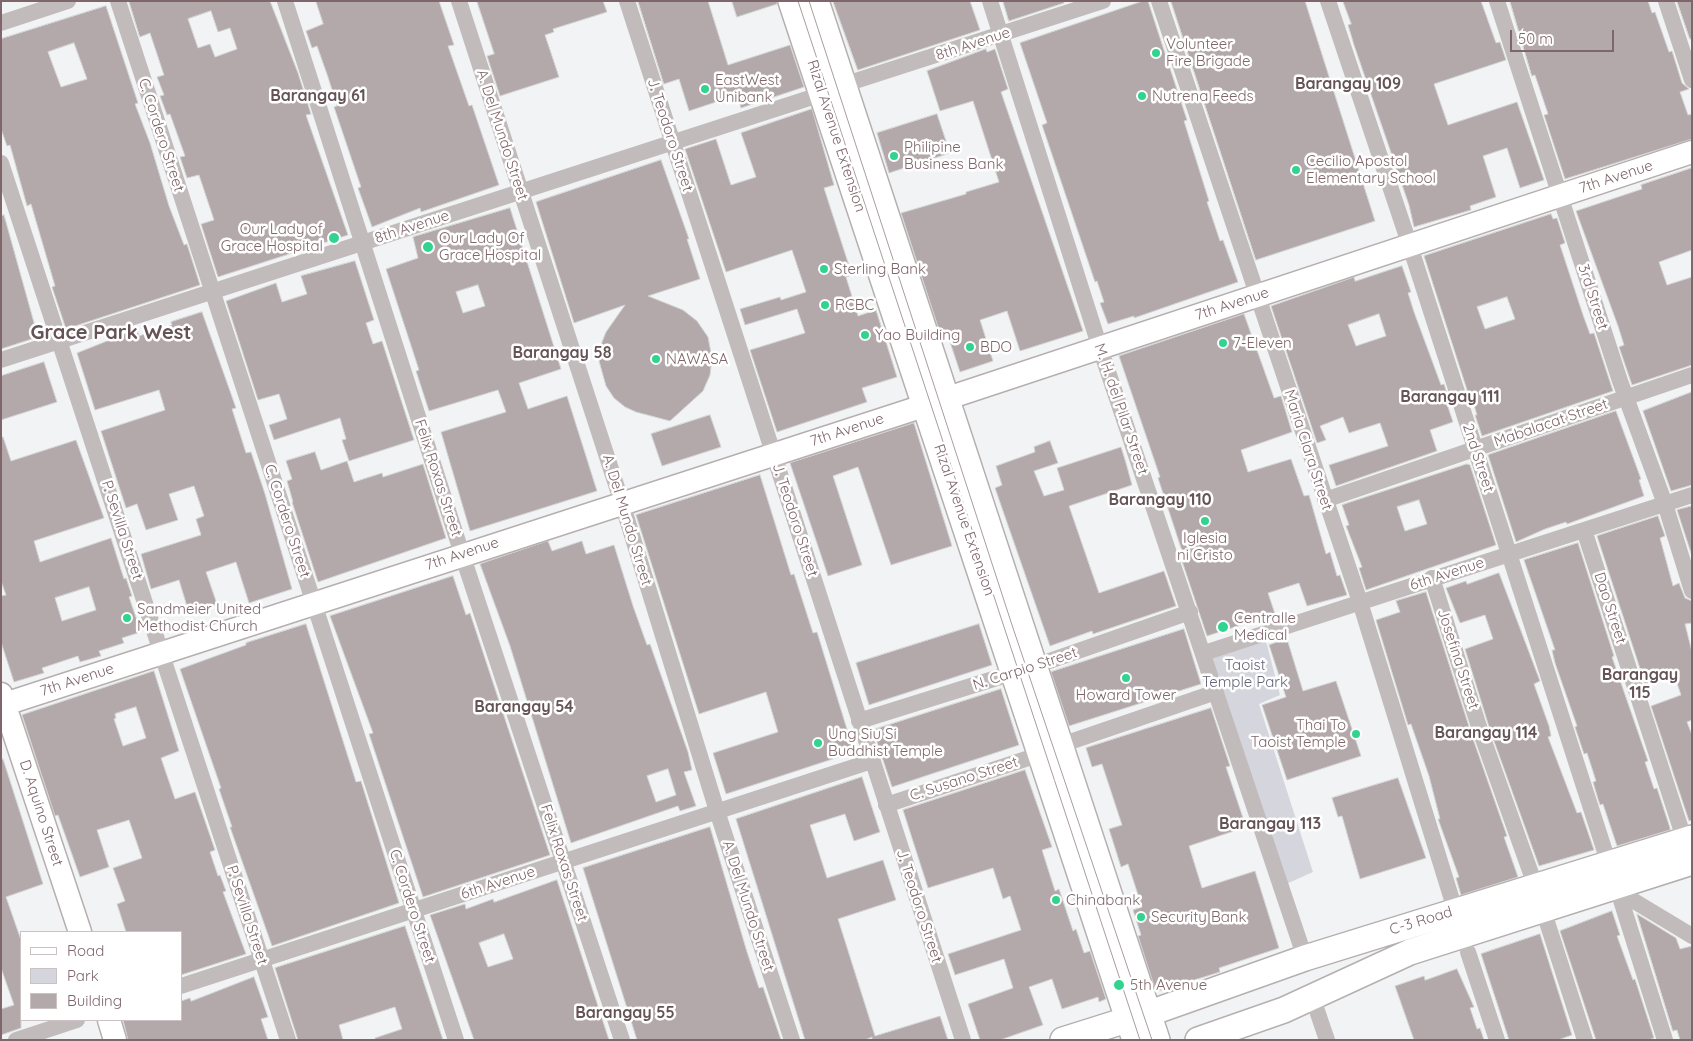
<!DOCTYPE html>
<style>
body{margin:0}
#map{position:relative;width:1693px;height:1041px;overflow:hidden;background:#f1f3f4;font-family:Quicksand,sans-serif}
canvas{display:block}
.frame{position:absolute;inset:0;border:2px solid #7f666b;pointer-events:none}
.legend{position:absolute;left:20px;top:931px;width:162px;height:90px;box-sizing:border-box;background:#fff;border:1px solid #ccc2c4;margin:0;padding:6px 9px;list-style:none;font-size:15px;color:#7f666b}
.legend li{display:flex;align-items:center;gap:10px;height:25px}
.legend b{width:25px;border:1px solid #ccc2c4}
.scale{position:absolute;left:1510px;top:30px;width:104px;height:22px;box-sizing:border-box;border:2px solid #7f666b;border-top:0;padding-left:6px;font-size:15px;line-height:18px;white-space:nowrap;color:#7f666b;-webkit-text-stroke:4px #fff;paint-order:stroke}
</style>
<div id="map">
<canvas width="1693" height="1041"></canvas>
<div class="frame"></div>
<ul class="legend">
<li><b style="height:6px;background:#fff"></b>Road</li>
<li><b style="height:14px;background:#d5d6dd"></b>Park</li>
<li><b style="height:14px;background:#b3a8aa"></b>Building</li>
</ul>
<div class="scale">50 m</div>
</div>
<script>
const ctx = document.querySelector('canvas').getContext('2d');
ctx.lineJoin = 'round';
function fillPath(path, color) {
  ctx.fillStyle = color;
  ctx.fill(path, 'evenodd');
}
function strokePath(path, color, width, dash) {
  ctx.strokeStyle = color;
  ctx.lineWidth = width;
  ctx.lineCap = dash ? 'butt' : 'round';
  ctx.setLineDash(dash || []);
  ctx.stroke(path);
}
function label(font, color, halo, rows, align = 'center') {
  ctx.font = font + ' Quicksand,sans-serif';
  ctx.lineWidth = 5;
  ctx.setLineDash([]);
  ctx.textBaseline = 'middle';
  ctx.strokeStyle = halo;
  ctx.fillStyle = color;
  for (const [text, x, y, turn = 0] of rows) {
    ctx.save();
    ctx.translate(x, y);
    ctx.rotate((+turn || 0) * Math.PI / 180);
    ctx.textAlign = isNaN(turn) ? turn : align;
    if (halo) ctx.strokeText(text, 0, 0);
    ctx.fillText(text, 0, 0);
    ctx.restore();
  }
}
const green = new Path2D(`
 M 1265,637 L 1280,695 L 1259,704 L 1313,872 L 1284,885 L 1210,655 Z`);
const building = new Path2D(`
 M 129,1 L 270,1 L 298,73 L 311,114 L 306,115 L 348,235 L 218,277 L 201,224 L 214,220 L 199,175 L 187,178 L 180,157 L 185,156 L 170,114 L 167,115 L 160,96 L 164,95 L 157,77 L 164,75 L 150,33 L 140,37 ZM 211,11 L 218,32 L 230,28 L 237,49 L 215,57 L 210,44 L 198,48 L 188,19 Z
 M 316,1 L 439,1 L 454,45 L 448,46 L 469,106 L 472,105 L 499,185 L 421,212 L 420,208 L 372,227 L 358,188 L 361,187 L 334,107 L 337,106 L 328,77 L 317,46 L 312,48 L 306,31 L 323,24 Z
 M 477,1 L 603,1 L 607,12 L 553,29 L 554,32 L 545,35 L 559,77 L 500,96 L 487,56 L 494,54 Z
 M 638,1 L 708,1 L 728,65 L 790,45 L 804,87 L 741,108 L 737,95 L 689,111 L 679,79 L 664,84 Z
 M 732,1 L 777,1 L 777,4 L 737,17 Z
 M 833,1 L 970,1 L 980,30 L 858,70 Z
 M 1003,1 L 1064,1 L 1064,3 L 1009,21 Z
 M 1143,1 L 1148,1 L 1161,41 L 1187,120 L 1184,121 L 1209,201 L 1207,202 L 1220,241 L 1223,240 L 1238,282 L 1134,318 L 1134,316 L 1108,324 L 1100,303 L 1104,302 L 1097,281 L 1095,282 L 1042,125 L 1047,123 L 1020,43 Z
 M 1171,1 L 1305,1 L 1375,221 L 1256,260 Z
 M 1343,1 L 1481,1 L 1496,43 L 1500,42 L 1506,60 L 1434,84 L 1448,125 L 1517,102 L 1544,180 L 1520,188 L 1507,148 L 1483,156 L 1496,197 L 1470,206 L 1471,210 L 1414,227 L 1409,205 L 1354,45 L 1348,25 L 1351,24 Z
 M 1510,1 L 1648,1 L 1652,13 L 1655,12 L 1669,52 L 1672,51 L 1682,83 L 1689,89 L 1680,92 L 1688,115 L 1692,114 L 1692,139 L 1565,179 L 1544,115 L 1548,114 L 1535,75 L 1532,76 Z
 M 1677,1 L 1692,1 L 1692,39 L 1690,39 Z
 M 106,6 L 138,103 L 135,104 L 150,143 L 169,206 L 184,245 L 187,244 L 200,285 L 66,329 L 52,287 L 55,286 L 31,204 L 27,206 L 10,145 L 7,146 L 1,129 L 1,39 ZM 74,43 L 87,79 L 61,87 L 48,52 Z
 M 986,49 L 987,52 L 995,49 L 1008,89 L 1001,92 L 1083,331 L 1020,351 L 1007,311 L 980,320 L 993,361 L 960,372 L 946,330 L 940,333 L 901,213 L 966,194 L 966,192 L 999,182 L 973,101 L 940,111 L 927,71 Z
 M 812,109 L 834,185 L 824,188 L 852,275 L 846,277 L 858,316 L 876,310 L 897,377 L 862,388 L 867,402 L 777,432 L 750,350 L 805,333 L 797,309 L 745,325 L 740,309 L 780,297 L 781,300 L 806,292 L 792,250 L 726,272 L 685,149 L 716,139 L 731,185 L 756,177 L 741,133 Z
 M 937,114 L 950,153 L 889,173 L 877,133 Z
 M 661,160 L 689,239 L 687,239 L 700,279 L 648,296 L 683,310 L 697,321 L 708,337 L 712,358 L 710,375 L 703,391 L 670,421 L 636,412 L 625,407 L 614,398 L 606,386 L 599,361 L 602,342 L 606,332 L 625,305 L 574,323 L 536,202 Z
 M 1692,168 L 1692,250 L 1659,262 L 1667,285 L 1692,277 L 1692,365 L 1632,385 L 1619,347 L 1624,345 L 1618,326 L 1576,211 L 1642,189 L 1641,185 Z
 M 510,208 L 561,369 L 519,383 L 528,409 L 567,396 L 597,491 L 470,531 L 441,432 L 506,412 L 498,390 L 429,411 L 416,371 L 419,370 L 386,269 L 418,258 L 413,237 ZM 478,285 L 485,306 L 463,313 L 456,292 Z
 M 1551,214 L 1553,219 L 1557,218 L 1565,243 L 1560,245 L 1583,315 L 1590,334 L 1594,333 L 1613,391 L 1482,436 L 1475,415 L 1477,415 L 1470,392 L 1468,393 L 1424,256 ZM 1507,297 L 1515,319 L 1485,329 L 1477,307 Z
 M 4,215 L 38,337 L 1,349 L 1,216 Z
 M 355,261 L 374,320 L 366,323 L 373,344 L 382,341 L 414,440 L 349,461 L 342,440 L 346,439 L 340,418 L 274,440 L 269,425 L 287,419 L 279,394 L 258,400 L 226,301 L 276,283 L 282,302 L 307,294 L 301,276 Z
 M 1402,266 L 1411,292 L 1408,293 L 1414,312 L 1441,385 L 1444,384 L 1449,400 L 1446,401 L 1453,422 L 1430,430 L 1437,451 L 1336,486 L 1329,465 L 1388,446 L 1380,423 L 1349,433 L 1343,417 L 1320,426 L 1326,440 L 1317,443 L 1271,306 L 1354,277 L 1355,281 ZM 1379,314 L 1386,336 L 1356,346 L 1348,325 Z
 M 202,312 L 236,408 L 232,409 L 246,453 L 251,452 L 265,494 L 292,589 L 249,603 L 236,562 L 206,572 L 217,604 L 189,613 L 179,580 L 151,589 L 141,554 L 201,535 L 196,519 L 204,516 L 194,486 L 169,494 L 178,520 L 146,530 L 137,504 L 126,508 L 101,431 L 165,410 L 159,390 L 95,410 L 77,353 L 137,329 L 139,336 L 172,325 L 171,322 Z
 M 1244,314 L 1273,395 L 1274,398 L 1281,396 L 1292,432 L 1241,450 L 1248,472 L 1291,459 L 1304,496 L 1309,495 L 1326,554 L 1330,552 L 1337,576 L 1340,575 L 1347,595 L 1307,606 L 1299,583 L 1268,593 L 1275,614 L 1207,636 L 1180,555 L 1183,554 L 1158,478 L 1160,477 L 1119,356 Z
 M 44,362 L 57,402 L 1,420 L 1,376 Z
 M 1692,392 L 1692,485 L 1671,491 L 1643,411 Z
 M 1616,411 L 1641,479 L 1639,480 L 1644,496 L 1567,524 L 1566,522 L 1545,529 L 1516,542 L 1488,455 Z
 M 710,415 L 721,447 L 662,466 L 651,434 Z
 M 914,423 L 952,546 L 891,565 L 858,467 L 833,476 L 862,565 L 828,576 L 790,463 Z
 M 1,437 L 3,437 L 11,461 L 76,440 L 104,518 L 34,541 L 40,562 L 111,538 L 124,579 L 126,578 L 132,596 L 129,597 L 141,632 L 122,638 L 124,643 L 99,651 L 101,656 L 80,662 L 78,656 L 42,668 L 44,673 L 14,682 L 1,642 L 1,596 L 6,595 L 1,581 ZM 89,587 L 96,610 L 62,621 L 55,598 Z
 M 1050,441 L 1058,463 L 1034,471 L 1044,496 L 1064,490 L 1057,468 L 1121,447 L 1126,463 L 1132,485 L 1069,506 L 1099,593 L 1164,571 L 1176,606 L 1093,634 L 1092,631 L 1050,646 L 995,488 L 1002,485 L 996,466 L 1035,452 L 1034,447 Z
 M 315,452 L 321,470 L 347,461 L 354,482 L 382,473 L 383,477 L 423,464 L 446,538 L 318,582 L 292,502 L 293,502 L 287,481 L 292,479 L 286,461 Z
 M 1467,464 L 1470,465 L 1496,545 L 1366,590 L 1359,568 L 1362,567 L 1346,526 L 1349,525 L 1342,505 ZM 1419,500 L 1427,524 L 1405,531 L 1397,507 Z
 M 760,475 L 791,575 L 794,574 L 813,633 L 817,632 L 854,752 L 726,794 L 713,753 L 778,732 L 766,692 L 699,714 L 636,515 Z
 M 1692,506 L 1692,556 L 1677,510 Z
 M 1658,516 L 1665,536 L 1660,538 L 1673,586 L 1679,583 L 1685,598 L 1692,601 L 1692,623 L 1685,624 L 1692,652 L 1692,720 L 1687,722 L 1692,735 L 1692,820 L 1689,821 L 1651,706 L 1681,695 L 1674,674 L 1645,684 L 1597,536 Z
 M 548,541 L 552,551 L 582,541 L 586,554 L 614,545 L 633,606 L 647,645 L 650,644 L 688,752 L 692,770 L 684,772 L 696,806 L 680,811 L 678,806 L 571,843 L 510,646 L 480,564 ZM 668,769 L 676,795 L 656,802 L 647,776 Z
 M 1578,543 L 1614,656 L 1612,657 L 1648,761 L 1645,762 L 1654,789 L 1657,788 L 1670,828 L 1670,830 L 1617,846 L 1603,804 L 1600,805 L 1598,799 L 1593,782 L 1596,781 L 1587,753 L 1584,754 L 1575,727 L 1577,726 L 1555,663 L 1552,650 L 1555,650 L 1524,560 Z
 M 1499,573 L 1540,681 L 1534,684 L 1549,726 L 1551,736 L 1548,737 L 1577,813 L 1581,812 L 1594,850 L 1539,866 L 1490,730 L 1465,649 L 1493,639 L 1485,615 L 1460,623 L 1446,588 L 1466,581 L 1467,584 Z
 M 453,576 L 466,615 L 470,613 L 550,855 L 423,897 L 369,734 L 373,733 L 330,616 Z
 M 1426,592 L 1472,736 L 1507,836 L 1504,837 L 1518,877 L 1461,895 L 1456,878 L 1459,877 L 1438,819 L 1440,819 L 1429,776 L 1411,724 L 1408,725 L 1376,620 L 1400,612 L 1396,601 Z
 M 306,624 L 356,782 L 361,781 L 399,903 L 272,946 L 230,827 L 232,827 L 219,789 L 221,788 L 180,669 L 246,645 L 246,643 Z
 M 979,624 L 992,665 L 869,705 L 856,663 Z
 M 1184,629 L 1201,684 L 1069,726 L 1051,672 Z
 M 1287,639 L 1303,691 L 1336,681 L 1361,756 L 1287,780 L 1262,705 L 1286,697 L 1269,645 Z
 M 154,671 L 179,751 L 161,758 L 175,799 L 195,792 L 215,850 L 210,852 L 218,876 L 220,875 L 226,891 L 223,892 L 246,954 L 181,975 L 181,932 L 126,932 L 117,904 L 125,901 L 113,868 L 142,858 L 129,820 L 97,830 L 109,867 L 80,877 L 58,815 L 55,816 L 22,715 ZM 136,707 L 146,738 L 123,746 L 114,719 L 116,718 L 115,714 Z
 M 1001,689 L 1019,745 L 892,787 L 873,730 Z
 M 1211,708 L 1230,766 L 1226,767 L 1246,827 L 1189,846 L 1202,888 L 1255,871 L 1279,948 L 1219,968 L 1220,972 L 1156,992 L 1138,936 L 1141,935 L 1133,910 L 1142,907 L 1128,864 L 1121,867 L 1109,829 L 1122,825 L 1102,764 L 1092,767 L 1086,748 Z
 M 3,759 L 43,884 L 6,897 L 21,940 L 21,1028 L 1,1035 L 1,1009 L 14,1005 L 1,968 L 1,760 Z
 M 1025,770 L 1052,847 L 1042,850 L 1055,891 L 1059,889 L 1073,931 L 1076,929 L 1084,953 L 1090,951 L 1106,999 L 1099,1002 L 1098,997 L 1062,1009 L 1052,979 L 1029,987 L 1043,1025 L 1000,1040 L 980,1040 L 968,1004 L 1013,988 L 1004,959 L 955,975 L 948,954 L 1021,930 L 1010,896 L 1003,899 L 993,868 L 928,888 L 903,810 Z
 M 862,777 L 880,832 L 854,841 L 845,814 L 810,825 L 827,878 L 883,860 L 896,900 L 838,919 L 875,1036 L 940,1016 L 948,1040 L 872,1040 L 872,1037 L 865,1040 L 805,1040 L 736,819 Z
 M 1398,778 L 1426,858 L 1360,879 L 1342,816 L 1338,817 L 1332,798 Z
 M 710,827 L 747,952 L 759,988 L 763,987 L 781,1040 L 637,1040 L 583,868 Z
 M 557,880 L 609,1040 L 474,1040 L 430,915 L 465,904 L 466,909 L 493,899 L 494,902 ZM 504,934 L 513,959 L 488,967 L 479,943 Z
 M 1612,911 L 1620,935 L 1617,936 L 1633,980 L 1635,979 L 1654,1038 L 1649,1040 L 1596,1040 L 1560,931 Z
 M 1637,914 L 1676,938 L 1680,949 L 1692,946 L 1692,1040 L 1680,1040 L 1677,1030 L 1673,1031 Z
 M 405,926 L 443,1040 L 375,1040 L 375,1038 L 402,1029 L 395,1007 L 339,1025 L 343,1040 L 298,1040 L 275,968 Z
 M 1540,934 L 1572,1035 L 1558,1040 L 1509,1040 L 1481,954 Z
 M 1457,969 L 1474,1007 L 1470,1008 L 1477,1029 L 1480,1028 L 1484,1040 L 1414,1040 L 1395,986 L 1424,976 L 1425,980 Z
 M 254,977 L 268,1017 L 261,1019 L 268,1040 L 128,1040 L 123,1020 L 181,1020 L 181,1001 L 190,998 L 191,1001 Z`);
const street = new Path2D(`
 M 118,1 L 456,1040
 M 285,1 L 462,554 L 622,1040
 M 459,1 L 622,503 L 717,811 L 792,1040
 M 627,1 L 963,1040
 M 990,1 L 1100,348 L 1305,958
 M 1159,1 L 1360,602 L 1452,900
 M 1328,1 L 1410,246 L 1607,858
 M 1497,1 L 1620,381 L 1665,504 L 1692,591
 M 1666,1 L 1692,80
 M 1,23 L 68,1
 M 843,85 L 1103,1
 M 1,163 L 288,1040
 M 1,360 L 822,94
 M 1325,500 L 1692,375
 M 1584,530 L 1681,829
 M 1432,578 L 1481,733 L 1534,882
 M 1204,653 L 1692,495
 M 859,721 L 1035,666 L 1190,612
 M 1061,745 L 1216,692
 M 886,805 L 1041,754
 M 1620,897 L 1665,1040
 M 1622,902 L 1634,901 L 1692,936
 M 1547,922 L 1585,1040
 M 1468,952 L 1497,1040
 M 181,986 L 872,761
 M 1312,996 L 1327,1040
 M 16,1040 L 77,1020`);
const secondary = new Path2D(`
 M 1,694 L 80,932
 M 5,704 L 945,399 L 1692,152
 M 109,1020 L 115,1040`);
const primary = new Path2D(`
 M 791,1 L 1135,1040
 M 816,1 L 1157,1040
 M 1153,1012 L 1305,958 L 1692,838
 M 1063,1040 L 1117,1023
 M 1198,1040 L 1284,1010 L 1410,952 L 1692,862`);
const tram = new Path2D(`
 M 798,1 L 1140,1040
 M 809,1 L 1012,625 L 1152,1040`);
const markers = [
 [1156,53,5,"#31d48e"],
 [705,89,5,"#31d48e"],
 [1142,96,5,"#31d48e"],
 [894,156,5,"#31d48e"],
 [1296,170,5,"#31d48e"],
 [334,238,6,"#31d48e"],
 [428,247,6,"#31d48e"],
 [824,269,5,"#31d48e"],
 [825,305,5,"#31d48e"],
 [865,335,5,"#31d48e"],
 [1223,343,5,"#31d48e"],
 [970,347,5,"#31d48e"],
 [656,359,5,"#31d48e"],
 [1205,521,5,"#31d48e"],
 [127,618,5,"#31d48e"],
 [1223,627,6,"#31d48e"],
 [1126,678,5,"#31d48e"],
 [1356,734,5,"#31d48e"],
 [818,743,5,"#31d48e"],
 [1056,900,5,"#31d48e"],
 [1141,917,5,"#31d48e"],
 [1119,985,6,"#31d48e"]
];
const streetNames = [
 ["8th Avenue",973,44,-18],
 ["C. Cordero Street",161,135,72],
 ["A. Del Mundo Street",502,135,72],
 ["J. Teodoro Street",670,135,72],
 ["Rizal Avenue Extension",836,136,72],
 ["7th Avenue",1616,177,-18],
 ["8th Avenue",412,227,-18],
 ["3rd Street",1593,297,72],
 ["7th Avenue",1232,304,-18],
 ["M. H. del Pilar Street",1121,409,71],
 ["Mabalacat Street",1551,423,-19],
 ["7th Avenue",847,430,-18],
 ["Maria Clara Street",1308,450,72],
 ["2nd Street",1478,458,72],
 ["Felix Roxas Street",438,478,72],
 ["A. Del Mundo Street",627,520,73],
 ["J. Teodoro Street",795,520,72],
 ["Rizal Avenue Extension",964,520,71],
 ["C. Cordero Street",287,521,72],
 ["P. Sevilla Street",122,530,72],
 ["7th Avenue",462,554,-18],
 ["6th Avenue",1447,574,-18],
 ["Dao Street",1610,608,72],
 ["Josefina Street",1458,659,72],
 ["N. Carpio Street",1025,669,-18],
 ["7th Avenue",77,680,-18],
 ["C. Susano Street",964,779,-18],
 ["D. Aquino Street",41,813,72],
 ["Felix Roxas Street",564,863,72],
 ["6th Avenue",498,883,-18],
 ["C. Cordero Street",412,906,72],
 ["A. Del Mundo Street",748,906,72],
 ["J. Teodoro Street",919,906,72],
 ["P. Sevilla Street",247,915,72],
 ["C-3 Road",1421,921,-17]
];
const poiNames = [
 ["Volunteer",1166,44],
 ["Fire Brigade",1166,61],
 ["EastWest",715,80],
 ["Unibank",715,97],
 ["Nutrena Feeds",1152,96],
 ["Philipine",904,147],
 ["Business Bank",904,164],
 ["Cecilio Apostol",1306,161],
 ["Elementary School",1306,178],
 ["Our Lady of",323,229,"right"],
 ["Grace Hospital",323,246,"right"],
 ["Our Lady Of",439,238],
 ["Grace Hospital",439,255],
 ["Sterling Bank",834,269],
 ["RCBC",835,305],
 ["Yao Building",875,335],
 ["7-Eleven",1233,343],
 ["BDO",980,347],
 ["NAWASA",666,359],
 ["Iglesia",1205,538,"center"],
 ["ni Cristo",1205,555,"center"],
 ["Sandmeier United",137,609],
 ["Methodist Church",137,626],
 ["Centralle",1234,618],
 ["Medical",1234,635],
 ["Howard Tower",1126,695,"center"],
 ["Thai To",1346,725,"right"],
 ["Taoist Temple",1346,742,"right"],
 ["Ung Siu Si",828,734],
 ["Buddhist Temple",828,751],
 ["Chinabank",1066,900],
 ["Security Bank",1151,917],
 ["5th Avenue",1130,985]
];
const parkNames = [
 ["Taoist",1245,665],
 ["Temple Park",1245,682]
];
const neighbourhoodNames = [
 ["Barangay 109",1348,84],
 ["Barangay 61",318,96],
 ["Barangay 58",562,353],
 ["Barangay 111",1450,397],
 ["Barangay 110",1160,500],
 ["Barangay",1640,675],
 ["115",1640,693],
 ["Barangay 54",524,707],
 ["Barangay 114",1486,733],
 ["Barangay 113",1270,824],
 ["Barangay 55",625,1013]
];
const districtNames = [
 ["Grace Park West",111,333]
];
fillPath(green, '#d5d6dd');
fillPath(building, '#b3a8aa');
strokePath(building, '#d3d5d5', 1);
strokePath(secondary, '#b7aeaf', 25);
strokePath(primary, '#b6afb0', 28);
strokePath(street, '#c2bbbc', 16);
strokePath(secondary, '#fff', 22);
strokePath(primary, '#fff', 25);
strokePath(tram, '#a89d9f', 1);
for (const [x, y, r, color] of markers) {
  const dot = new Path2D();
  dot.arc(x, y, r, 0, 2 * Math.PI);
  ctx.fillStyle = color;
  ctx.fill(dot);
  strokePath(dot, '#fff', 2);
}
label('15px', '#7f666b', '#fff', streetNames);
label('15px', '#7f666b', '#fff', poiNames, 'left');
label('15px', '#666477', '#fff', parkNames);
label('bold 16px', '#655357', '#fff', neighbourhoodNames);
label('bold 20px', '#655357', '#fff', districtNames);
</script>
